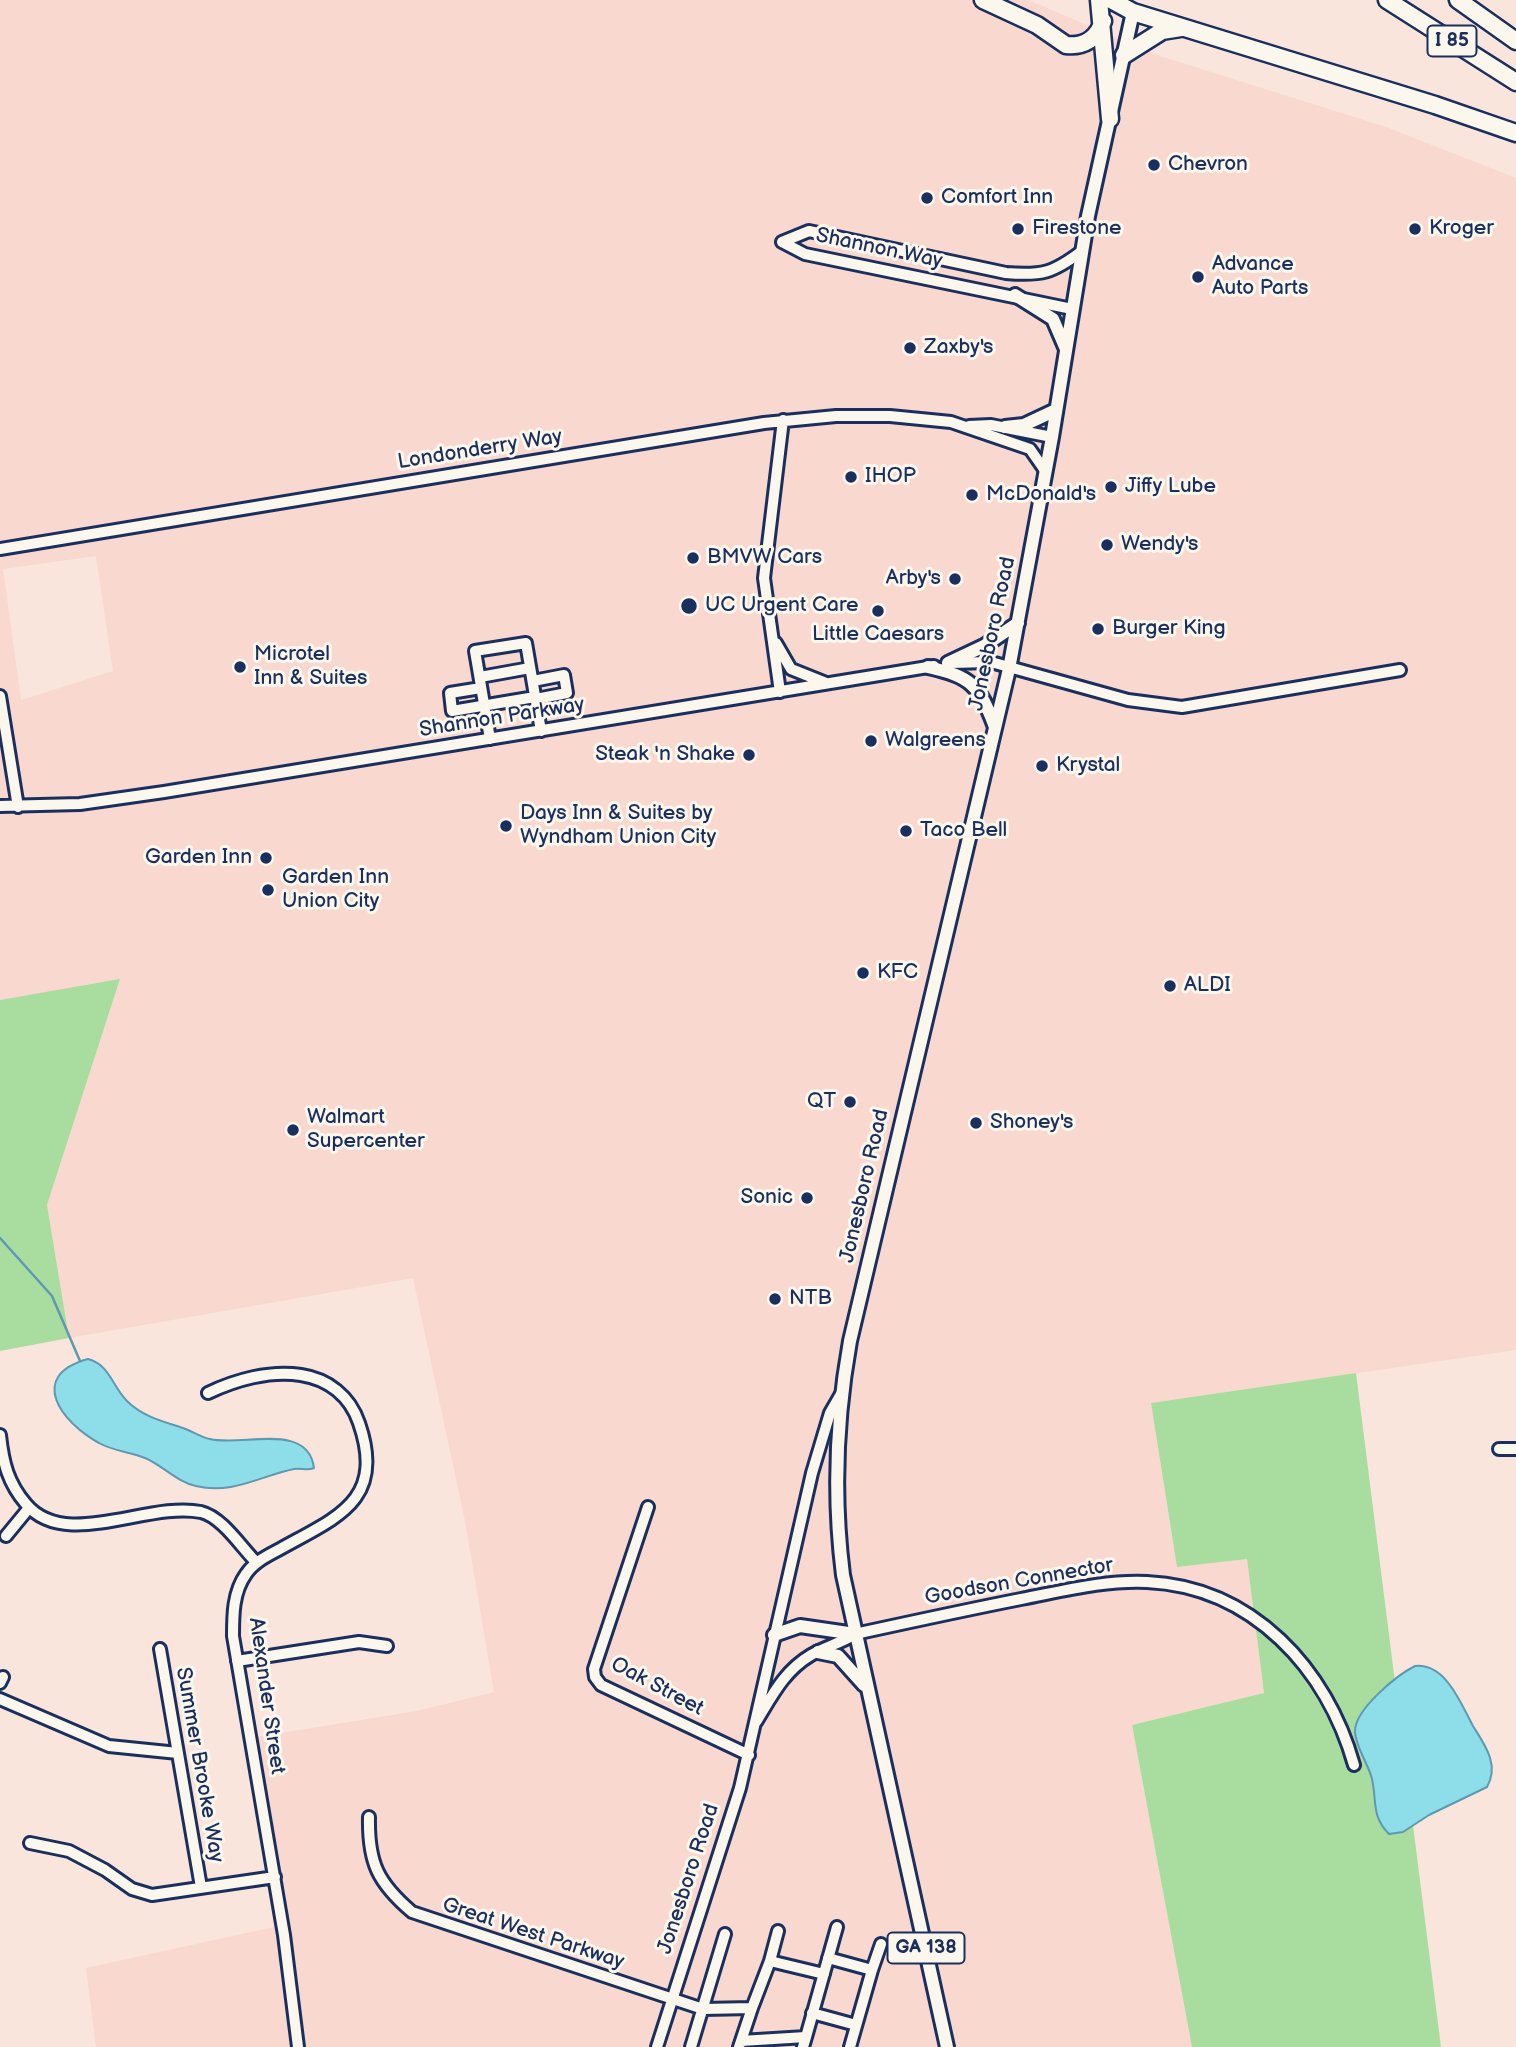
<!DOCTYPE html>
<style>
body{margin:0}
canvas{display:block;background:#f9e5db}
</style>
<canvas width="1516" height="2047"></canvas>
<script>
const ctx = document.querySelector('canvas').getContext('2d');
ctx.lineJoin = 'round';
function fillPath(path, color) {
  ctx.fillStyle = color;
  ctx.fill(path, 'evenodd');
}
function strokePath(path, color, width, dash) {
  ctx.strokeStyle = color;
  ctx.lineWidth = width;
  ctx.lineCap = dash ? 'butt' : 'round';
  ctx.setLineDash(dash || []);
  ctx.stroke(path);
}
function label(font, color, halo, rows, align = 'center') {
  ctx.font = font + ' "Balsamiq Sans",sans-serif';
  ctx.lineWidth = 6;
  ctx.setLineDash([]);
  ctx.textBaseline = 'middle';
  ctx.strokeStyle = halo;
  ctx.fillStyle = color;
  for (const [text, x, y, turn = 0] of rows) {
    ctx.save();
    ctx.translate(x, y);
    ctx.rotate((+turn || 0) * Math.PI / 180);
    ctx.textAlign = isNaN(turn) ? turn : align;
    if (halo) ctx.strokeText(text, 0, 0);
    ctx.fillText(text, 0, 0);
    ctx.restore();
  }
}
const built = new Path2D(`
 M 0,0 L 1028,0 L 1160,56 L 1386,127 L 1516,178 L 1516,1350 L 1151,1403 L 1177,1567 L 1247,1559 L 1264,1693 L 1132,1725 L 1192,2047 L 96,2047 L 86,1968 L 274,1927 L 244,1739 L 417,1711 L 494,1692 L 465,1521 L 413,1278 L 69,1338 L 47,1205 L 120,980 L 0,1000 ZM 96,556 L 113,671 L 21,700 L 3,569 Z`);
const green = new Path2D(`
 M 120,979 L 47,1205 L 69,1338 L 0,1351 L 0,1000 Z
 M 1356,1373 L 1441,2047 L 1192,2047 L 1132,1725 L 1264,1693 L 1247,1559 L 1177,1567 L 1151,1403 Z`);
const water = new Path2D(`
 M 88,1359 C 110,1365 112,1386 127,1401 C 142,1416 161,1421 180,1427 C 191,1430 200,1437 210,1439 C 242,1447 308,1421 314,1468 C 308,1471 301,1468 294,1469 C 260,1476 232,1495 196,1486 C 177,1482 162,1465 145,1458 C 130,1452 113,1451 99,1443 C 62,1423 26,1376 88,1359 Z
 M 1415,1666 C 1446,1663 1461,1704 1473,1726 C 1484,1744 1500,1764 1487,1787 L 1429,1815 L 1403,1832 L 1389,1834 C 1371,1816 1377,1801 1372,1779 C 1368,1763 1356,1748 1355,1732 C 1354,1710 1397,1675 1415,1666 Z`);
const stream = new Path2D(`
 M 0,1238 L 52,1296 L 80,1361`);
const minor = new Path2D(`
 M 782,242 L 809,231 L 1006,273 C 1042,276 1053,273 1082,251
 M 782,242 L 805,254 L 1072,309
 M 969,426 L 991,425 L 1052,437
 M 0,549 L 764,423 L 836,416 L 890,416 L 951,422 L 1030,449 L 1046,472
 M 776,643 L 791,669 L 826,683
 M 950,663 L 991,662 L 1128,700 L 1182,707 L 1400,670
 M 480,677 L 530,668
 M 533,681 L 564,675 L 567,693 L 536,699
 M 481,688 L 450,693 L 452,711 L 535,697
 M 780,692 L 764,578 L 783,420
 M 0,696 L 18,807
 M 490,739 L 475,651 L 526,643 L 541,731
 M 0,806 L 80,804 L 164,792 L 934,666
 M 208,1393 C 235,1380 270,1370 301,1375 C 328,1379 350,1396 359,1423 C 386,1501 337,1517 280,1549 C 267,1556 254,1562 246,1574 C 233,1592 233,1615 233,1636 L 284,1935 L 298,2047
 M 0,1435 C 3,1463 8,1483 26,1504 C 65,1551 148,1501 201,1512 C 222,1517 241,1547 256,1562
 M 1499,1449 L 1516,1449
 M 648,1507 L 594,1669 L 595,1677 L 601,1685 L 749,1755
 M 6,1536 L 29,1508
 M 160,1649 L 201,1887
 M 237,1661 L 359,1642 L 387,1646
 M 0,1683 L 3,1677
 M 0,1699 L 109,1746 L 178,1753
 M 756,1722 C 772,1696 784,1671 811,1655 C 825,1647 841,1643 855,1634 C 910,1622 965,1610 1021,1599 C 1063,1591 1104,1580 1147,1582 C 1253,1587 1327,1669 1354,1765
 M 369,1817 C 368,1863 378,1883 412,1912 L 703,2009 L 752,2008 L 739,2047
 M 30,1843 L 69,1851 L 105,1870 L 132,1889 L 152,1895 L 275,1877
 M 828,1958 L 872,1970 L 881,1944
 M 770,1961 L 778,1931
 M 752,2008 L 770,1961 L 824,1974
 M 812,2013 L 856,2025
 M 806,2037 L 837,1927
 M 741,2041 L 806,2037 L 803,2047
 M 657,2047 L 740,1788 L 812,1473 L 830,1413 L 841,1394
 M 691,2047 L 725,1934
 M 850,2047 L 872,1970`);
const major = new Path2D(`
 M 1015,295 L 1053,319 L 1065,347
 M 1005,427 L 1024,425 L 1056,410
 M 948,663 L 984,646 L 1018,623
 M 928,667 C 972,677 979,685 995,727
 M 774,1635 L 800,1626 L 855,1634
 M 818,1652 L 838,1656 L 864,1685
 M 947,2047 L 843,1575 C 833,1496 836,1419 850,1341 L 1009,669 L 1052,437 L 1088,216 L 1133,12`);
const highway = new Path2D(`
 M 983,0 L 1037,25 L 1066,45 C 1084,47 1098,38 1103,21
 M 1099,0 L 1110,119
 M 1111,0 L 1133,12 L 1435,105 L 1516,133
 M 1387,0 L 1516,82
 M 1458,0 L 1516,41
 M 1124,55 L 1162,31 L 1181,28`);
const markers = [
 [1154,165,7,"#1b2f5e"],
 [927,198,7,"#1b2f5e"],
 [1018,229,7,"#1b2f5e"],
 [1415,229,7,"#1b2f5e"],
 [1198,277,7,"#1b2f5e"],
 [910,348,7,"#1b2f5e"],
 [851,477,7,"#1b2f5e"],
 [1111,487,7,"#1b2f5e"],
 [972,495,7,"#1b2f5e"],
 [1107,545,7,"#1b2f5e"],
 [693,558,7,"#1b2f5e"],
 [955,579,7,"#1b2f5e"],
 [689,606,9,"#1b2f5e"],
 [878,611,7,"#1b2f5e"],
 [1098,629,7,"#1b2f5e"],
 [240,667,7,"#1b2f5e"],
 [871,741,7,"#1b2f5e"],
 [749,755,7,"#1b2f5e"],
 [1042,766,7,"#1b2f5e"],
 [506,826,7,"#1b2f5e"],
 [906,831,7,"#1b2f5e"],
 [266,858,7,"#1b2f5e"],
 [268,890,7,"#1b2f5e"],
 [863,973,7,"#1b2f5e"],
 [1170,986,7,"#1b2f5e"],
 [850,1102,7,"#1b2f5e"],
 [976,1123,7,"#1b2f5e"],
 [293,1130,7,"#1b2f5e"],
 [807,1198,7,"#1b2f5e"],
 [775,1299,7,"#1b2f5e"]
];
const shields = [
 [1452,41,49],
 [926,1948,77]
];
const shieldNames = [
 ["I 85",1452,41],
 ["GA 138",926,1948]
];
const poiNames = [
 ["Chevron",1168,165],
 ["Comfort Inn",941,198],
 ["Firestone",1032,229],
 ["Kroger",1429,229],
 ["Advance",1212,265],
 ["Auto Parts",1212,289],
 ["Zaxby's",924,348],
 ["IHOP",865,477],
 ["Jiffy Lube",1125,487],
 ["McDonald's",986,495],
 ["Wendy's",1121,545],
 ["BMVW Cars",707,558],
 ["Arby's",941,579,"right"],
 ["UC Urgent Care",705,606],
 ["Burger King",1112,629],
 ["Little Caesars",878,635,"center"],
 ["Microtel",254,655],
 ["Inn & Suites",254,679],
 ["Walgreens",885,741],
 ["Steak 'n Shake",735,755,"right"],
 ["Krystal",1056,766],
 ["Days Inn & Suites by",520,814],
 ["Wyndham Union City",520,838],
 ["Taco Bell",920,831],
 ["Garden Inn",252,858,"right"],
 ["Garden Inn",282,878],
 ["Union City",282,902],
 ["KFC",877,973],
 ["ALDI",1184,986],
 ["QT",836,1102,"right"],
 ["Walmart",307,1118],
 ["Supercenter",307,1142],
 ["Shoney's",990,1123],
 ["Sonic",793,1198,"right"],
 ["NTB",789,1299]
];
const streetNames = [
 ["Shannon Way",879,249,12],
 ["Londonderry Way",480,450,-9],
 ["Jonesboro Road",993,634,-78],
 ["Shannon Parkway",502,718,-9],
 ["Jonesboro Road",865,1186,-77],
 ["Goodson Connector",1019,1582,-10],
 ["Oak Street",657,1687,28],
 ["Alexander Street",266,1696,82],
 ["Summer Brooke Way",199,1765,80],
 ["Jonesboro Road",689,1879,-72],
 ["Great West Parkway",533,1934,18]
];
fillPath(built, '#f8d8cf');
fillPath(green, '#a9dd9f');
fillPath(water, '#8ddee8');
strokePath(water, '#5f98b1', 2);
strokePath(stream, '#5f98b1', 2.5);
strokePath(minor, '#1b2f5e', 16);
strokePath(major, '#1b2f5e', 18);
strokePath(highway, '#1b2f5e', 21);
strokePath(minor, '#fbf7ec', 10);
strokePath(major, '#fbf7ec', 12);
strokePath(highway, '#fbf7ec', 16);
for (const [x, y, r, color] of markers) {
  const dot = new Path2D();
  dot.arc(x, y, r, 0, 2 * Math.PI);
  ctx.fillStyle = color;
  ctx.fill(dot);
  strokePath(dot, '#fbf7ec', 2.5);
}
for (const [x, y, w] of shields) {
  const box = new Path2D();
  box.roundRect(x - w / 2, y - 15.5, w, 31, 5);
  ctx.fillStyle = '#fbf7ec';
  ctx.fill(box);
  strokePath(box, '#1b2f5e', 2);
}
label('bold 19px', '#1b2f5e', null, shieldNames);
label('21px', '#1b2f5e', '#fbf7ec', poiNames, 'left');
label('21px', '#1b2f5e', '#fbf7ec', streetNames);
</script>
